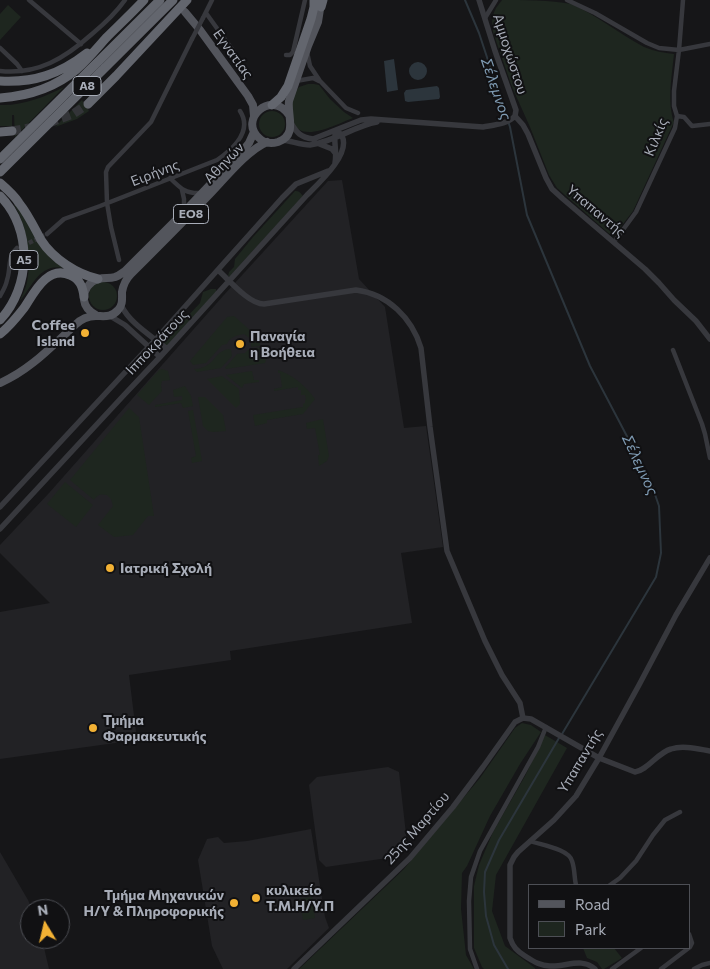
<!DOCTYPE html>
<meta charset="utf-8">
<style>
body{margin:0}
#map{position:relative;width:710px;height:969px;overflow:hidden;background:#161618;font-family:Commissioner,sans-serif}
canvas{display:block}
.legend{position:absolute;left:528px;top:884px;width:162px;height:65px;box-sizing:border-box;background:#111113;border:1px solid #4d4f55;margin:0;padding:6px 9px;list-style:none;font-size:15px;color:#a8adb8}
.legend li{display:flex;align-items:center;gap:10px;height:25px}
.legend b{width:25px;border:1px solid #4d4f55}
.north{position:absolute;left:20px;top:899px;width:50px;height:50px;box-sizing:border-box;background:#111113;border:1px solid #4d4f55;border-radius:50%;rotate:351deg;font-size:14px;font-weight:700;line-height:20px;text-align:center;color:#a8adb8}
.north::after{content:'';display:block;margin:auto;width:18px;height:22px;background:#f2b134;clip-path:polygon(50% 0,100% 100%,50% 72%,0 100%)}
</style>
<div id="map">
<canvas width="710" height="969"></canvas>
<ul class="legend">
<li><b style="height:6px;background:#53555c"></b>Road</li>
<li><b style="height:14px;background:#1e261f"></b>Park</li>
</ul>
<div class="north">N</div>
</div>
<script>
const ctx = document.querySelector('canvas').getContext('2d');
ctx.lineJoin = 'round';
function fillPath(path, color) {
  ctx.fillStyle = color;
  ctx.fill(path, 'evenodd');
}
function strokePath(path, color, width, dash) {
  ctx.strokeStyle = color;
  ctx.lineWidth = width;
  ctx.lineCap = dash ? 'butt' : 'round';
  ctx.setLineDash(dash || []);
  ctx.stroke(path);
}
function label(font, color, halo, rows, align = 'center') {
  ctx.font = font + ' Commissioner,sans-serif';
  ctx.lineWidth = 4;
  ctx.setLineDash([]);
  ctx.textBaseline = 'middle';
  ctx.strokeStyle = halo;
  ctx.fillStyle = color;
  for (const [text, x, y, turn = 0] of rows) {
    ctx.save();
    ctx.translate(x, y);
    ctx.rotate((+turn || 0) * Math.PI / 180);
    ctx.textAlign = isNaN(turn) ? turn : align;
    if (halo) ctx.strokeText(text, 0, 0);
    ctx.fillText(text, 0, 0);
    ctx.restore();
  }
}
const built = new Path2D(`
 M 342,180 L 359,279 L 385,307 L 404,428 L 426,426 L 443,547 L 401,553 L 412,623 L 230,651 L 231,660 L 129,675 L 137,740 L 0,759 L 0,612 L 50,603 L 0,553 L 0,545 L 49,493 L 223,296 L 328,181 Z
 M 388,767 L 399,772 L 407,843 L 394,857 L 326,867 L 319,860 L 309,785 L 317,777 Z
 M 311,829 L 325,917 L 329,928 L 287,969 L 223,969 L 212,946 L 198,860 L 207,839 L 218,837 L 224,843 L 247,841 Z
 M 0,852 L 28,900 L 32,909 L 30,909 L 30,939 L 42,939 L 49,969 L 0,969 Z`);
const green = new Path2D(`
 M 502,0 C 523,0 551,0 571,4 C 597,15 619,34 644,47 C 654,51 664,53 674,54 C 672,75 667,102 674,122 L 633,211 L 613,237 L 566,196 L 557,188 L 549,175 L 530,127 L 512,87 L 493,32 L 492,21 L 493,15 L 496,8 Z
 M 8,5 L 21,17 L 0,40 L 0,14 Z
 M 308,84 L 314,84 L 319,85 L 330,99 L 344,112 L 353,118 C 339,123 300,145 293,121 C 291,114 292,105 292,97 L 299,87 Z
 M 64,87 L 15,137 L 14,115 L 12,115 L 12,126 L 0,126 L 0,105 C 22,106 45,97 64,87 Z
 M 82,100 L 89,111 L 77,119 L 55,127 Z
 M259 124a13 13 0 1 1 26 0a13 13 0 1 1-26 0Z
 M 295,191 C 299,191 300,192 303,196 L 230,276 L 228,276 L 229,272 L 234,267 L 235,259 L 253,237 Z
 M 16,204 L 25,217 L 41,246 L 50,258 L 64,268 C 40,263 33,285 20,301 C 22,295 26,288 27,282 C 32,259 27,225 14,205 Z
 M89 296a14 14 0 1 1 28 0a14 14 0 1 1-28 0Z
 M 211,289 L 216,289 L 216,292 L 168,345 L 165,345 L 163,342 L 164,339 L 166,337 L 167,338 L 200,303 L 203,292 Z
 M 234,316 L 260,339 L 260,346 L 251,347 L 251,339 L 244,334 C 237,335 230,337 227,344 L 222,345 L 206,363 L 193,365 L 190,361 L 227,317 Z
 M 270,346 L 265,363 L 226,369 L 225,368 L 237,354 L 245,353 L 249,349 Z
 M 229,349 L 231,350 L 232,356 L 221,368 L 197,372 L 194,369 C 216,368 213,351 229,349 Z
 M 162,369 L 168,371 L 170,380 L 162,381 L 161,385 L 162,391 L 149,405 L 137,395 L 159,370 Z
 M 278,370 C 293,375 306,386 315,399 L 303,414 L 267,420 L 267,423 L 255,426 L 253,415 L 303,407 L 303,404 L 305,403 L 305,400 L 306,400 L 305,395 L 301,395 L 301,390 L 298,390 L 298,387 L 274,391 L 274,389 L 282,387 L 280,373 L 278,373 Z
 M 252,371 L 254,380 L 259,380 L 259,382 L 244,384 L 242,388 L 226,375 Z
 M 222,376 L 239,389 L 240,404 L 236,408 L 207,379 Z
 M 185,386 L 191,396 L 193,406 L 183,408 L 181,403 L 155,407 L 155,405 L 182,400 L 182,396 L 174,397 L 173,390 Z
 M 198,397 L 205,397 L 223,415 L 226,431 L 213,432 L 208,431 L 203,426 Z
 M 129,408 L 139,417 L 154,516 L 148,516 L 133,535 L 114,537 L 98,525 L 113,506 L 111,499 L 107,495 C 101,494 98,494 94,500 L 70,480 Z
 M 193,410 L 202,461 L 192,463 L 191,458 L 196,456 L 188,411 Z
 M 323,419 L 329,456 L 327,461 L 319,466 L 318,455 L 320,455 L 315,428 L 307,429 L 306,423 Z
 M 65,482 L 93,505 L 76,527 L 47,504 Z
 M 522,723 L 531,725 L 541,732 L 520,764 L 490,816 L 467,866 L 462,873 L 461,909 L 466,955 L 474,969 L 299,969 L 404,869 L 480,778 L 515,728 Z
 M 545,735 L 567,748 L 496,875 L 492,911 L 505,946 L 535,968 L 535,969 L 484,969 L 482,967 L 474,948 L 474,886 L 479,865 L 493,832 L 525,776 Z
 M 312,897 L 315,918 L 303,920 L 301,906 L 299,906 L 298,899 Z
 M 583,948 L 614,948 L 622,958 L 604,969 L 602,969 L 597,962 L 587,958 Z`);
const water = new Path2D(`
 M 394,59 L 398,90 L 387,92 L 384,61 Z
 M409 71a9 9 0 1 1 18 0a9 9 0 1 1-18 0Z
 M 437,86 L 439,88 L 440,97 L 439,99 L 408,102 L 405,101 L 404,93 L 406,90 Z`);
const stream = new Path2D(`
 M 465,0 L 479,33 L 510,127 L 527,215 L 590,366 L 650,480 L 659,506 L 661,553 L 656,577 L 562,734
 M 508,969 L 494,945 L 486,916 L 484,892 L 485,872 L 499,840 L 559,738`);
const minorTunnel = new Path2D(`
 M 23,246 L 47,234`);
const motorwayTunnel = new Path2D(`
 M 49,123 L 73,114 L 88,104
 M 12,131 L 34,127`);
const minor = new Path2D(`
 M 29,0 L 81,44
 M 567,0 L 595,13 L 647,43 L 659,48 L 679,50 L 710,44
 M 206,13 L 234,52
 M 203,18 L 212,0
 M 485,18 L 496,0
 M 0,48 L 17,64 L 22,71
 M 307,52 L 310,66 L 320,81 L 346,108 L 358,113
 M 286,55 L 290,55 L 293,52 L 305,0
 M 0,71 C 38,75 65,58 92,34 C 104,24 116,13 125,0
 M 296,81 L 313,78 L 319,81
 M 677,116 L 684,117 L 692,126 L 710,124
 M 170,178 C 181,189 186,194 201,193
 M 182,190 L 184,199 L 184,210
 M 47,234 L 64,219 L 100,206 L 217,160 C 233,149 253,131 240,111
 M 614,242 L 636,212 L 675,128 L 677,116 L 674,106 L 674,91 L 679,50 L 683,0
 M 119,260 L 111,227 L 107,203 L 106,172 L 108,167 L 151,122 L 192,39
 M 0,296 C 3,291 6,286 7,280 C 11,269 7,257 17,248
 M 673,350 L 702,424 L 705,434 L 710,458
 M 530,841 C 541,845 569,849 572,861 C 575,869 574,877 576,885
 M 610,885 L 620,878 L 636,861 L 653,835 L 665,820 L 680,812
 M 477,969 L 470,949 L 469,901 L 471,877 L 480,851 L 538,747 L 546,727
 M 612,969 L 641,948
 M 661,969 L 690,947 L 692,943 L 689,934
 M 694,969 L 702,965 L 710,963`);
const tertiary = new Path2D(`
 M 479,0 L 495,51 L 516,110 L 515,116
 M 291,123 C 297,133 300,137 313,139 L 361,120 L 371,119 L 483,127 C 493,125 508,124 515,116 L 523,125 L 528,134 L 546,178 L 552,189 L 563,199 L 645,269 L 659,283 L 674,300 L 696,321 L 710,339
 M 335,135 C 334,144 337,153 335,163
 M 282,140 C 292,141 300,145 310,145 C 334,142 354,126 377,122
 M 317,143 L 332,149 L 336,154
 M 218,270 C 229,280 249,304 264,304 L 356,290 C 388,294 412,318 421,348 L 430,427 L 447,551 L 485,641 L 502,675 L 520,703 L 523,718
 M 121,305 C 130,324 152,336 167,349
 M 110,316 L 125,325 L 160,357
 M 0,507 L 156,339 L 282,198 L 296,184 L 328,171
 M 0,529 L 124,395 L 160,357 L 307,195 C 319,183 351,154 342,136 C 341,134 337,131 336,130
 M 294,969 L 410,858 L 453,807 L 483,767 L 515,722 L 523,718 L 531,719 L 599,758 L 635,772 C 648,770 657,753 671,749 C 683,745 698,749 710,751
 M 595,969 C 582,957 566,967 550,966 C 540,966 533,961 525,956 C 517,951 513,947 510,938 L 510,865 L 514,857 L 518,852 L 554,820 L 576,796 L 599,758 L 639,685 L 676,615 L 710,558`);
const primary = new Path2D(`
 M 185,12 L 200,30 L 248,96 L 253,105 L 254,116
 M 289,115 C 271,89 238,120 259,138 C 264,143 271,144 278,142 C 298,135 287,116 289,101 L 308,46 L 318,22 L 321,3
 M 96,315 C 90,312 85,308 84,300 C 83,291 89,281 99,279 C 104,277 109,279 115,277 C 119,276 122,273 125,271 L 184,212 L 244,149 L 249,143 L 254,132
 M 0,383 C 30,370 51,347 75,325 C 80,320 88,316 96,316 C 104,316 111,318 118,310 C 123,305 122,299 122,292 C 123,286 126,279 131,274 C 156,249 182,223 207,197 C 223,181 246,151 267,142`);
const motorway = new Path2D(`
 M 321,7 L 323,0
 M 0,81 C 34,83 60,74 87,53
 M 0,98 C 28,96 56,87 77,69 C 88,59 97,48 106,38 C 119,25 132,13 144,0
 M 88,104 L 116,76 L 187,0
 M 272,105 L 281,97 L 288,86 L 311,19 L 314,7 L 314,0
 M 0,132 L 12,131
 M 0,159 L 160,0
 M 0,172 L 173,0
 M 0,183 C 7,189 14,195 19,203 C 28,214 34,227 41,240 C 53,259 77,274 98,279
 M 0,196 C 33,229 31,287 0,320
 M 0,334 C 9,327 17,317 24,308 C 34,293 47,265 70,275 C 80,279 83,287 84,297`);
const minorBridge = new Path2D(`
 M 192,39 L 203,18`);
const markers = [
 [85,333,5,"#f2b134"],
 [240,344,5,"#f2b134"],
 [110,568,5,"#f2b134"],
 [93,728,5,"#f2b134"],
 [256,898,5,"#f2b134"],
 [234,903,5,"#f2b134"]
];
const shields = [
 [87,86,28],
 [191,214,35],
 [24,260,28]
];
const shieldNames = [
 ["Α8",87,86],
 ["ΕΟ8",191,214],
 ["Α5",24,260]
];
const streetNames = [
 ["Εγνατίας",233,54,54],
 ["Αμμοχώστου",510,54,72],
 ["Κιλκίς",656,137,-68],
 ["Αθηνών",224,163,-46],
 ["Ειρήνης",155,173,-21],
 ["Υπαπαντής",596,211,40],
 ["Ιπποκράτους",157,342,-47],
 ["Υπαπαντής",580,761,-59],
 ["25ης Μαρτίου",417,828,-49]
];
const poiNames = [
 ["Coffee",75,325,"right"],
 ["Island",75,341,"right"],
 ["Παναγία",250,336],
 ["η Βοήθεια",250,352],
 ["Ιατρική Σχολή",120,568],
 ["Τμήμα",103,720],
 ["Φαρμακευτικής",103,736],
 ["κυλικείο",266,890],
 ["Τ.M.Η/Υ.Π",266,906],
 ["Τμήμα Μηχανικών",224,895,"right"],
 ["Η/Υ & Πληροφορικής",224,911,"right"]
];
const waterNames = [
 ["Σέλεμνος",496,89,71],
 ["Σέλεμνος",640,465,65]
];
fillPath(built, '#222225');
fillPath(green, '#1e261f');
fillPath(water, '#2c353c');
strokePath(stream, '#2c353c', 2);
strokePath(minorTunnel, '#333438', 4.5, [4.5, 2]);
strokePath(motorwayTunnel, '#333438', 9, [9, 4.5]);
strokePath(minor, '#37383d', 4.5);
strokePath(tertiary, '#37383d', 5.5);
strokePath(primary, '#53555c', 8);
strokePath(motorway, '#63666e', 9);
strokePath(minorBridge, '#37383d', 4.5);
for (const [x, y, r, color] of markers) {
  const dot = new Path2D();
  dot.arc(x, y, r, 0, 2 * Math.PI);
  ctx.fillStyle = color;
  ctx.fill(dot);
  strokePath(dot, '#111113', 2);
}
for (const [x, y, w] of shields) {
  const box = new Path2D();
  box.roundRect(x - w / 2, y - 9.5, w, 19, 4);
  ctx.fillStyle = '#111113';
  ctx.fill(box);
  strokePath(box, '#a8adb8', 1);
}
label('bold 12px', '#a8adb8', null, shieldNames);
label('14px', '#a8adb8', '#111113', streetNames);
label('bold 14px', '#a8adb8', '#111113', poiNames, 'left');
label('italic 15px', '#7f9bb3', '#111113', waterNames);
</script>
